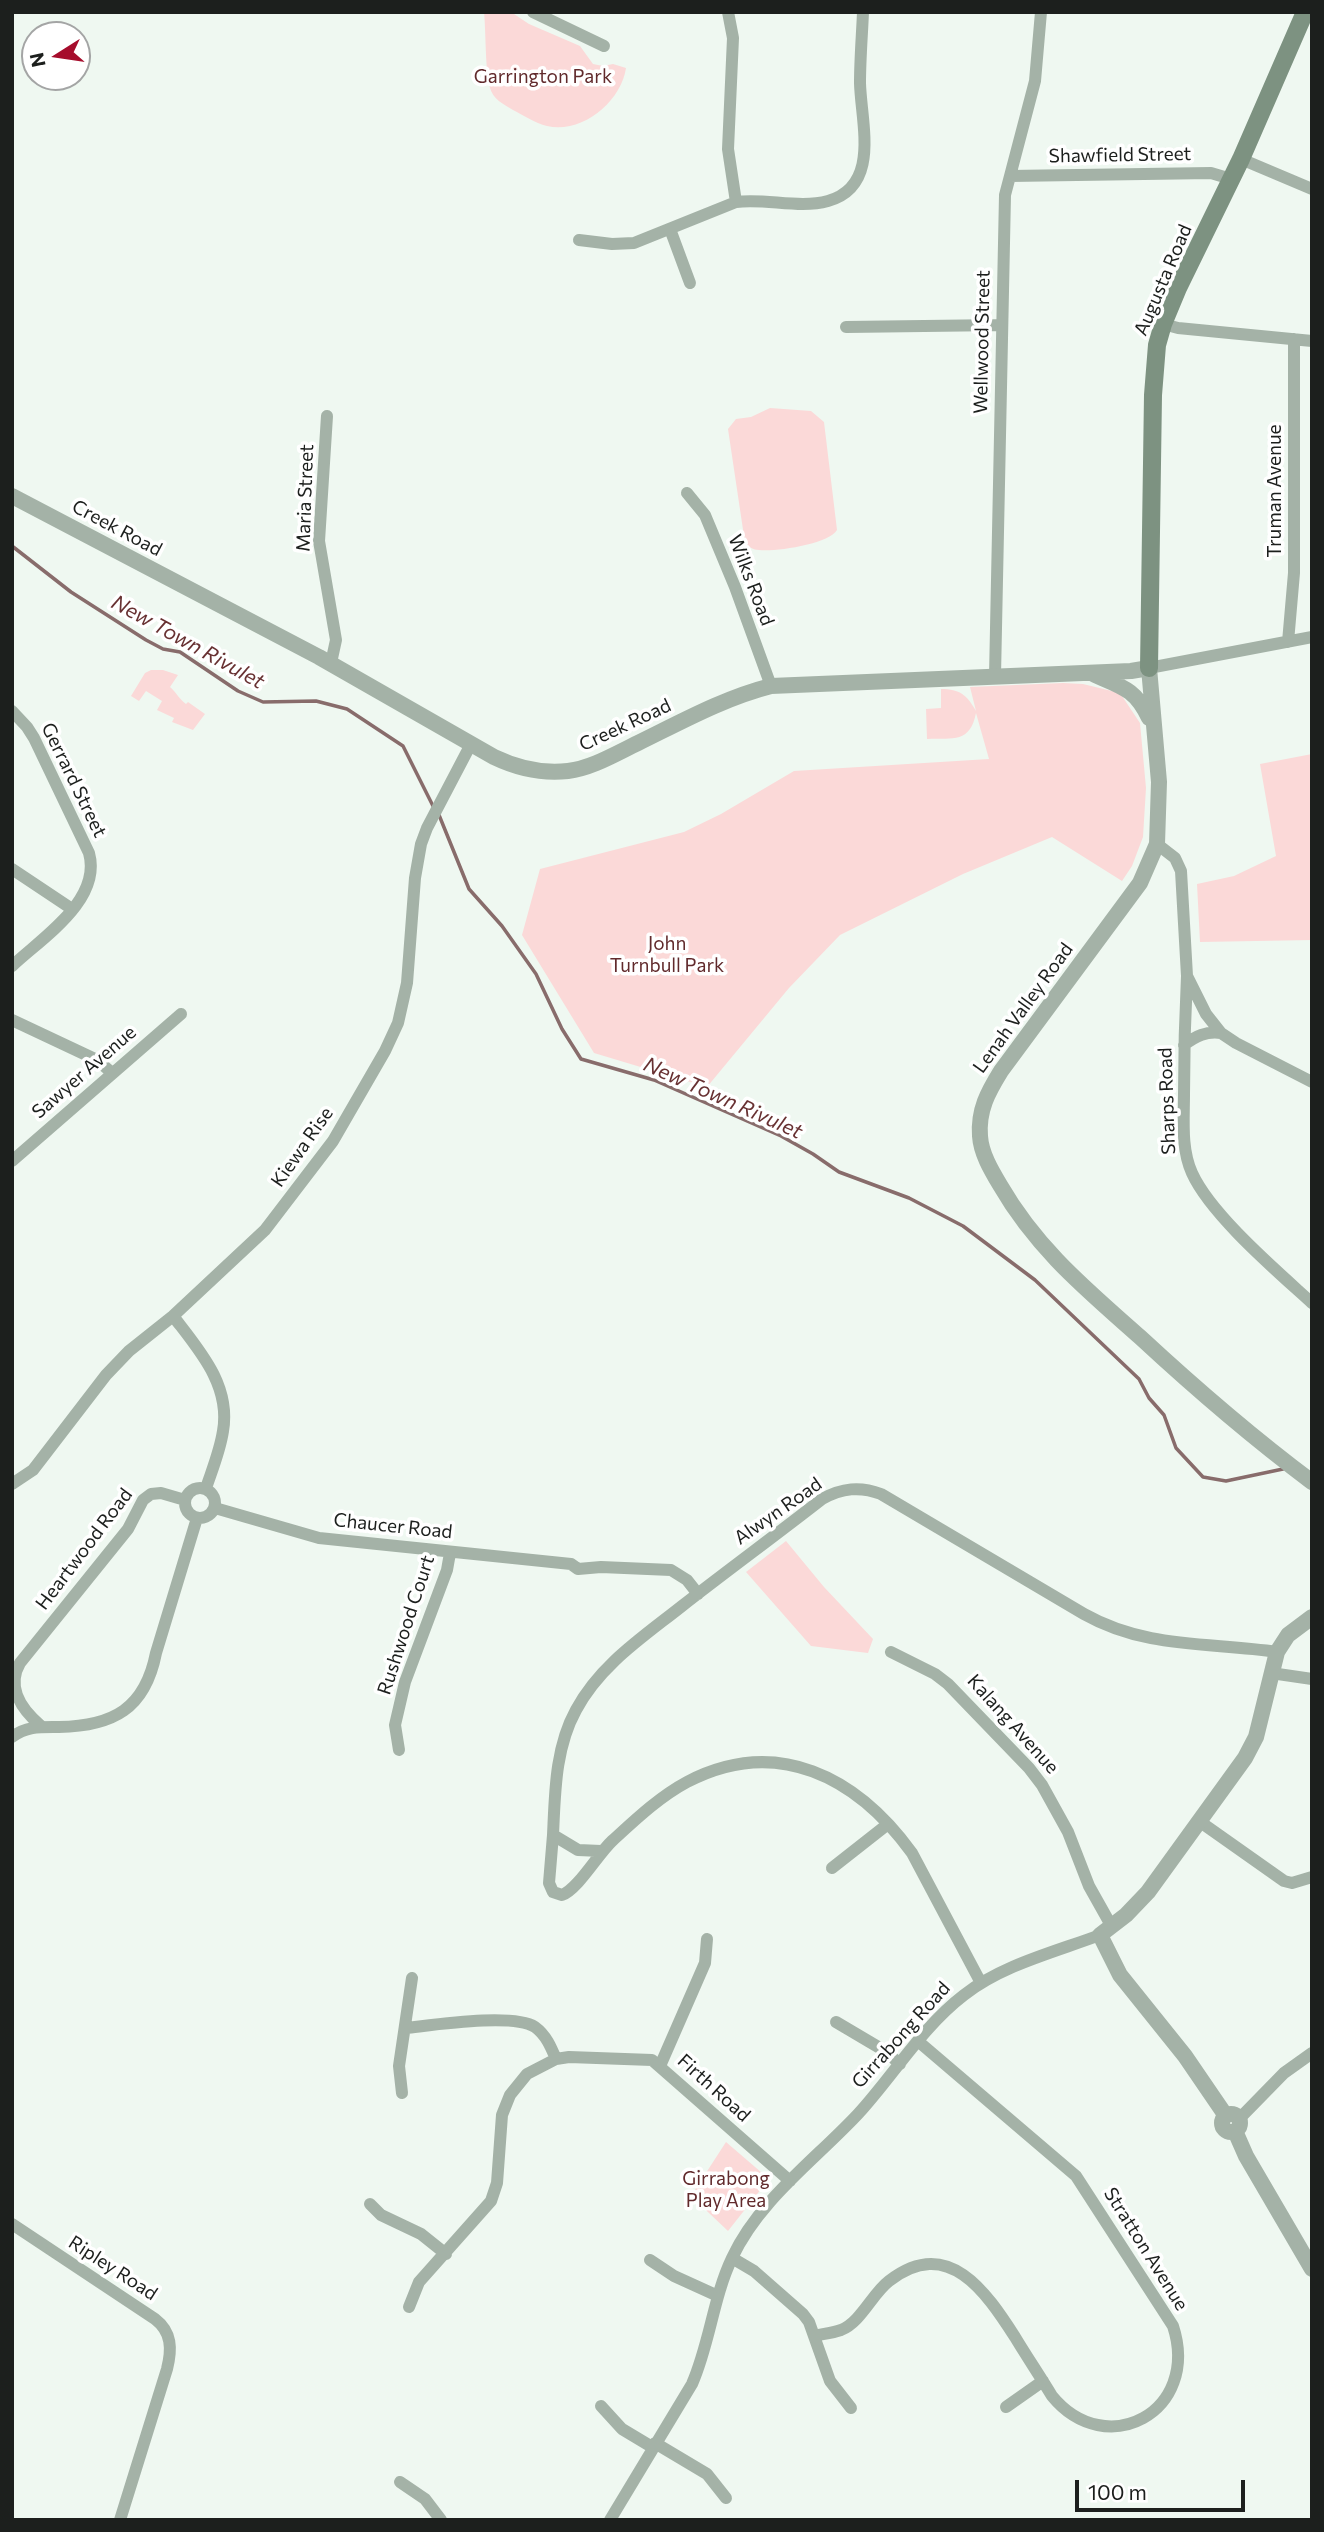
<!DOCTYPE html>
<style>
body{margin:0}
#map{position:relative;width:1324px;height:2532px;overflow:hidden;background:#eff8f1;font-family:Commissioner,sans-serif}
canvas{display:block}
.frame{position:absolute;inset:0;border:14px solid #1c1f1d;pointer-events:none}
.north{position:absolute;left:21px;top:21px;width:70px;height:70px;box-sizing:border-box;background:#fff;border:2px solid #a4a5a5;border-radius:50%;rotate:258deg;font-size:19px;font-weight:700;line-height:28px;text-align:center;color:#1c1f1d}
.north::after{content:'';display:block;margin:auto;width:24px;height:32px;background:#a60d2c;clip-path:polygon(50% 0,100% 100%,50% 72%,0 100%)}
.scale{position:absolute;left:1075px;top:2480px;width:170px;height:32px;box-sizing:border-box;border:4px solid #1c1f1d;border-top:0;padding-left:9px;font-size:21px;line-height:24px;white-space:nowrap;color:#1c1f1d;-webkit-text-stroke:5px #fff;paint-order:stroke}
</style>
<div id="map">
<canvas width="1324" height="2532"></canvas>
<div class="frame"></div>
<div class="north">N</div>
<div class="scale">100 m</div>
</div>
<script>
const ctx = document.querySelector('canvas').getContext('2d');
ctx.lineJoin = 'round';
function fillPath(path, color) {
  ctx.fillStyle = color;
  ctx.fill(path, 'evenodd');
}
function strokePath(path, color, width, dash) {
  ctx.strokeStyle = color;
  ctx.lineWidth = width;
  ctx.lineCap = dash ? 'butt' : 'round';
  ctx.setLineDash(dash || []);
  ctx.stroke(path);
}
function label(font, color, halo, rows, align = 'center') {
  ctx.font = font + ' Commissioner,sans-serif';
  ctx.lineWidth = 7;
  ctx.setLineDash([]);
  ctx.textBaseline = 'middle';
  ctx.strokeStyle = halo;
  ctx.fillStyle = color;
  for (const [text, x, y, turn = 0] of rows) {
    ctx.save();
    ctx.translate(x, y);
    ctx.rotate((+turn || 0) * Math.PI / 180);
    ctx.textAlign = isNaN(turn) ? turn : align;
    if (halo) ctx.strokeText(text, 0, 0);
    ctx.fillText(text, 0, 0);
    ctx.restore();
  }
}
const green = new Path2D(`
 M 484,12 L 511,12 L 529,24 L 580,46 L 593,64 L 603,66 L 613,64 L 626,68 C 621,102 582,134 547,126 C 535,123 523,115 513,110 C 503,104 493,99 490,88 C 485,71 486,31 484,12 Z
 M 770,408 L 811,411 L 824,422 L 837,530 C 829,544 776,552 759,550 C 753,550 749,547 745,543 L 728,429 L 736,419 L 751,417 Z
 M 151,670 L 163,670 L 178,675 L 170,687 C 177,693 179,699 186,704 L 188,702 L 205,714 L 193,730 L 172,722 L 174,718 L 157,710 L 162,701 L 146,691 L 139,701 L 131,696 L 145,673 Z
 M 1063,683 L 1083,684 L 1120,693 L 1140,723 L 1146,788 L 1143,837 L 1132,866 L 1122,881 L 1052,837 L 963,874 L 840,935 L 789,988 L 707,1087 L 594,1053 L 522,935 L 540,869 L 684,832 L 721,814 L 794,771 L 989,759 L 976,713 C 970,743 954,738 927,739 L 926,709 L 941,708 L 941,689 C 960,689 967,695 976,711 L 970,687 Z
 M 1312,754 L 1312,940 L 1200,942 L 1197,884 L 1234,876 L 1276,856 L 1260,764 Z
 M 786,1541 L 824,1587 L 873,1639 L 868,1653 L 811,1646 L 746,1572 Z
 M 726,2142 L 769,2179 L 728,2231 L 691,2196 Z`);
const stream = new Path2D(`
 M 12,546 L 71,592 L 146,640 L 163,649 L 180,652 L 238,691 L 263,702 L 316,701 L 347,709 L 403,746 L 434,808
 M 439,815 L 469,889 L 502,926 L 536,974 L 562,1029 L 581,1059 L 654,1080 L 781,1136 L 813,1154 L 839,1172 L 909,1198 L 963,1226 L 1035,1280 L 1139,1379 L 1149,1398 L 1164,1415 L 1176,1448 L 1203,1477 L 1226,1481 L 1283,1469`);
const minor = new Path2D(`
 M 533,12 L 604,46
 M 728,12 L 733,38 L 728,149 L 736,202
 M 1241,159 L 1312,189
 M 1010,176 L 1211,173 L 1231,179
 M 670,229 L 690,283
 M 579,240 L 612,244 L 634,243 L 736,202 C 766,198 799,209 828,201 C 881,186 861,123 860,83 C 860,59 862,36 863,12
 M 1163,324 L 1178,328 L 1312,341
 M 846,327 L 1002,325
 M 327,416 L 319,541 L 336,640 L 331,663
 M 687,493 L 705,515 L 735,587 L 771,686
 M 1288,642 L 1294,573 L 1294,339
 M 1149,668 L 1312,637
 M 995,676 L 1005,195 L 1035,81 L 1041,12
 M 12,711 L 27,727 L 34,738 L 89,853 C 102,900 43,937 12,966
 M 1157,844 L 1175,858 L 1181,871 L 1187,976 L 1206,1014 L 1221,1033 L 1236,1043 L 1312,1082
 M 12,869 L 72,909
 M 1187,976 C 1185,1015 1184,1055 1184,1094 C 1184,1120 1181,1149 1192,1173 C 1211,1215 1277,1271 1312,1303
 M 12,1020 L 97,1060 L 111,1072
 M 1184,1045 C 1196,1036 1206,1031 1221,1033
 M 12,1161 L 181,1014
 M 173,1316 C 199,1350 231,1385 223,1431 C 220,1451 212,1470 206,1488
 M 12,1484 L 33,1470 L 106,1375 L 129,1351 L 173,1316 L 265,1230 L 333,1141 L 385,1051 L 398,1023 L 407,983 L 415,878 L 421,844 L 427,828 L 471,744
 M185 1503a15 15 0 1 1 30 0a15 15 0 1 1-30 0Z
 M 215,1508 L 319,1538 L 571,1564 L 578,1569 L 601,1567 L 671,1570 L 687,1580 L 698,1594
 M 891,1652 L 935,1674 L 948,1684 L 1029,1768 L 1042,1785 L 1068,1832 L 1089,1886 L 1112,1927
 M 1271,1673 L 1312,1679
 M 41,1726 C 22,1710 6,1687 20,1663 L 128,1529 L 143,1500 L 151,1494 L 161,1493 L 185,1500
 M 12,1737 C 27,1726 40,1727 59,1727 C 113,1726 145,1709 156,1653 L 197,1518
 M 399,1750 L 395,1725 L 405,1682 L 447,1570 L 450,1553
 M 1199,1821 L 1284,1881 L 1292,1883 L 1312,1877
 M 553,1835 L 549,1883 L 553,1892 L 562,1895 C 578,1889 598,1854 612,1841 C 635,1820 659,1797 687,1782 C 777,1735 857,1777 912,1853 L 981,1983
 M 601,1851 L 578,1850 L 553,1835 C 555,1793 555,1748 576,1710 C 600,1665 643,1637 682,1606 C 728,1570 776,1535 822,1499 C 842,1488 860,1486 881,1494 L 1084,1614 C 1146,1649 1209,1642 1277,1652
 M 832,1868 L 888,1824
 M 836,2022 L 885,2051 L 900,2064
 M 406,2028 C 434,2025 513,2013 535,2027 C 546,2035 551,2047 556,2059 L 569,2057 L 652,2060 L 790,2181
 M 660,2066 L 705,1963 L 707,1939
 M 402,2093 L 399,2066 L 412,1978
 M 1239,2119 L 1284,2073 L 1312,2053
 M 370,2204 L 381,2215 L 421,2234 L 446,2254
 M 12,2224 L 155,2319 C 172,2332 172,2349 167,2369 L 120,2520
 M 732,2258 L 754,2271 L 803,2314 L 809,2322 L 830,2381 L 851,2408
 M 650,2260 L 674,2276 L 718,2296
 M 409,2307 L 419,2282 L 491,2201 L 497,2183 L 502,2115 L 510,2095 L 527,2074 L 556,2059
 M 814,2336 C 823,2334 832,2333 841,2330 C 861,2322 872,2294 889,2281 C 948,2235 986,2292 1015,2337 C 1027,2357 1040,2376 1052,2396 C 1106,2462 1201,2412 1173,2326 L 1076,2176 L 919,2042
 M 601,2406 L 622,2429 L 652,2447
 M 1006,2407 L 1043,2381
 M 655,2443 L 707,2474 L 726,2498
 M 400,2482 L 425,2499 L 441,2520
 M 610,2520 L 692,2384 C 710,2343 713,2298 732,2258 C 759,2200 815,2160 858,2114 C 893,2076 922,2027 964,1995 C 1002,1965 1055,1952 1100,1935`);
const tertiary = new Path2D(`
 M 12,496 L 319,657 L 494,757 C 517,768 542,774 568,771 C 592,768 615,754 638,743 C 681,722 724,698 771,686 L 1131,671 L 1149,668 L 1159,782 L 1157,844 L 1140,883 L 1001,1071 C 988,1092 978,1110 980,1136 C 981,1153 991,1170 1000,1185 C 1037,1249 1086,1289 1140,1337 C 1195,1388 1252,1437 1312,1482
 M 1095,675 C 1123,687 1136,690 1149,718
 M1222 2123a9 9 0 1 1 18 0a9 9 0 1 1-18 0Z
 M 1226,2116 L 1185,2056 L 1120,1975 L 1100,1935 L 1126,1915 L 1148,1892 L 1245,1758 L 1256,1737 L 1277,1652 L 1288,1635 L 1312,1617
 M 1235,2131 L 1246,2156 L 1312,2269`);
const secondary = new Path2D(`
 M 1149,668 L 1153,395 L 1157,345 L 1163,324 L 1178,288 L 1241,159 L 1305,12`);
const parkNames = [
 ["Garrington Park",543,77],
 ["John",667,944],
 ["Turnbull Park",667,966],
 ["Girrabong",726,2179],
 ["Play Area",726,2201]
];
const streetNames = [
 ["Shawfield Street",1120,155,-1],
 ["Augusta Road",1163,280,-67],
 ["Wellwood Street",982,342,-89],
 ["Truman Avenue",1275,491,-90],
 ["Maria Street",305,498,-88],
 ["Creek Road",117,528,28],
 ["Wilks Road",751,580,69],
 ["Creek Road",625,725,-25],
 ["Gerrard Street",74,780,64],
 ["Lenah Valley Road",1023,1008,-54],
 ["Sawyer Avenue",84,1072,-41],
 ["Sharps Road",1167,1101,-92],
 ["Kiewa Rise",302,1147,-55],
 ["Alwyn Road",778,1511,-35],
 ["Chaucer Road",393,1526,6],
 ["Heartwood Road",84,1549,-53],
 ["Rushwood Court",406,1625,-72],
 ["Kalang Avenue",1013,1724,48],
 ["Girrabong Road",901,2035,-48],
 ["Firth Road",714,2088,42],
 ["Stratton Avenue",1146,2249,58],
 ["Ripley Road",113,2268,33]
];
const waterNames = [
 ["New Town Rivulet",188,642,29],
 ["New Town Rivulet",723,1098,24]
];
fillPath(green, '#fbd9d8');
strokePath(stream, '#886c6b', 3.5);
strokePath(minor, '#a4b2a7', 12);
strokePath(tertiary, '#a4b2a7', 16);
strokePath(secondary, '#7d9281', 18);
label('19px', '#612a2c', '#fff', parkNames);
label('19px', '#1c1f1d', '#fff', streetNames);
label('italic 21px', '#683132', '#fff', waterNames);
</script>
